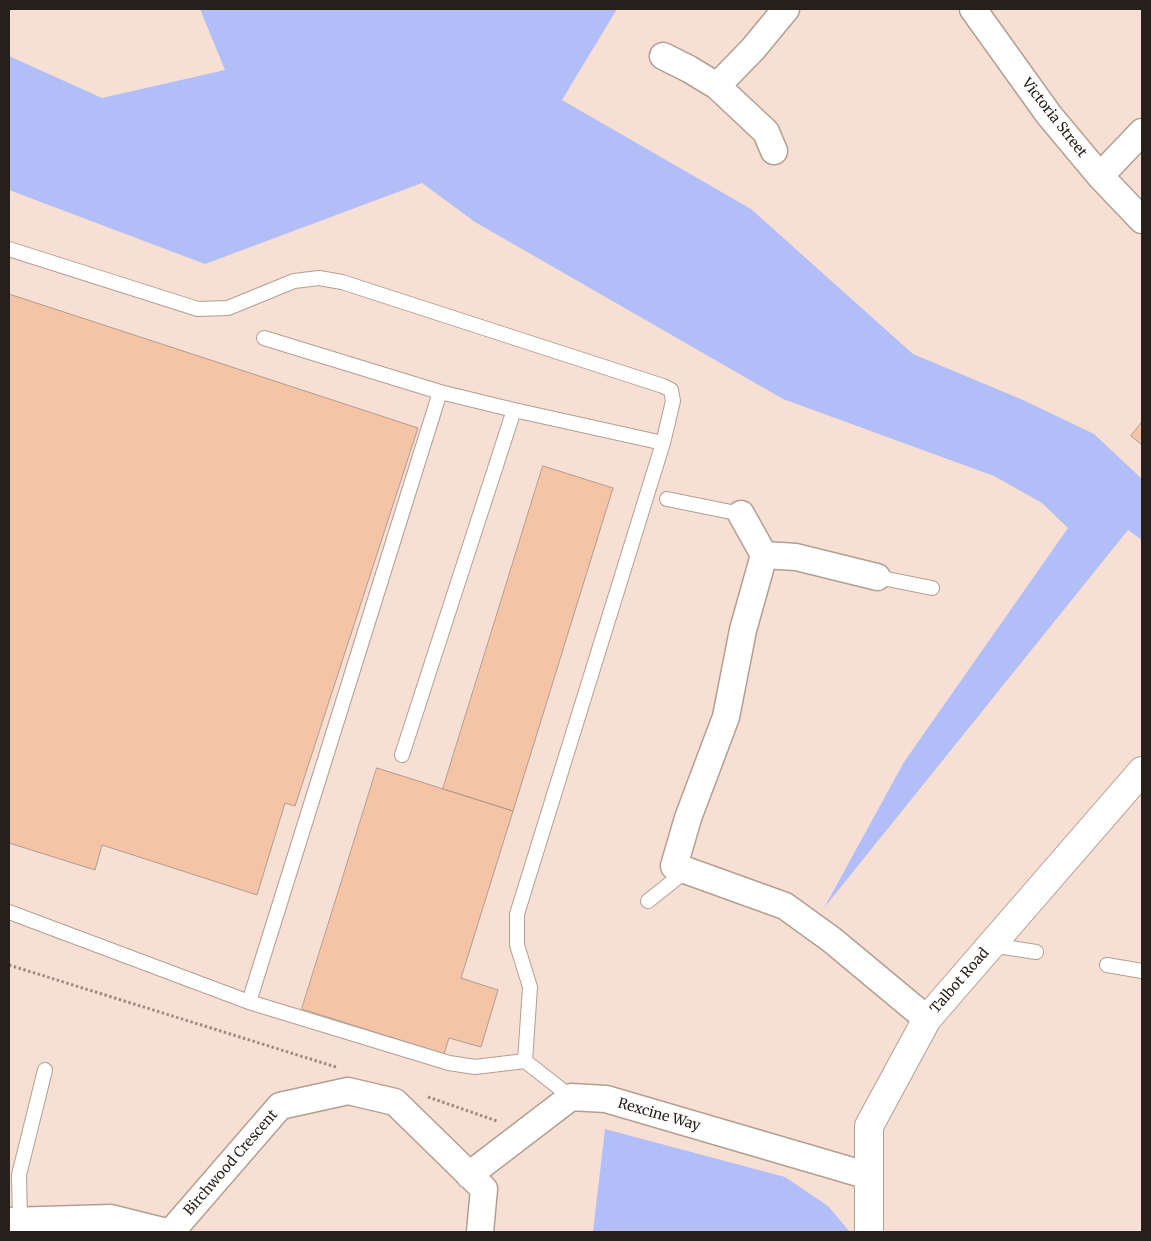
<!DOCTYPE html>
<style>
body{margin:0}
#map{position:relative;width:1151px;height:1241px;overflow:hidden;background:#f7e0d3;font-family:Merriweather,serif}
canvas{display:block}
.frame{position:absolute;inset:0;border:10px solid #271f1a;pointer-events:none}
</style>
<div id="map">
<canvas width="1151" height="1241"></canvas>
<div class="frame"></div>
</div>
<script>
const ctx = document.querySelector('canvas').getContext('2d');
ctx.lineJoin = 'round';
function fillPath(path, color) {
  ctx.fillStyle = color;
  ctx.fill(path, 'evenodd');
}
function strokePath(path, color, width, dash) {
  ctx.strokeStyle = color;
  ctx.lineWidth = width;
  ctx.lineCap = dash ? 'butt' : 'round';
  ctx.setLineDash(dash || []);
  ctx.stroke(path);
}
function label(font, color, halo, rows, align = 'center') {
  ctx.font = font + ' Merriweather,serif';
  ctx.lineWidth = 5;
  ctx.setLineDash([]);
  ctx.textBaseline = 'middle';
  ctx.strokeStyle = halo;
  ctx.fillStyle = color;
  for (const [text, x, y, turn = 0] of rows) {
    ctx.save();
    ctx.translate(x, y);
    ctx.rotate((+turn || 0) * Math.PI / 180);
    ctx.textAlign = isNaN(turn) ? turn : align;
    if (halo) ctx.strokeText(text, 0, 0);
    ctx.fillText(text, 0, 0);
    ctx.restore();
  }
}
const green = new Path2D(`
 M 200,9 L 617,9 L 562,100 L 751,209 L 913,354 L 1023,400 L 1094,434 L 1142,479 L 1142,540 L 1128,530 L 824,908 L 904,762 L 1068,528 L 1042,503 L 994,476 L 783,399 L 475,222 L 422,183 L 205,264 L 9,190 L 9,56 L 102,98 L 225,70 Z
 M 605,1129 L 785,1177 L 828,1206 L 850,1232 L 593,1232 Z`);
const building = new Path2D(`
 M 9,294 L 418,428 L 295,806 L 285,803 L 257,895 L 102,845 L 95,870 L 9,843 Z
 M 1142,422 L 1142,445 L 1131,436 Z
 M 543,466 L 613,488 L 513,811 L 443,789 Z
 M 377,768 L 513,811 L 461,978 L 498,990 L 481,1047 L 449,1038 L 444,1054 L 302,1009 Z`);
const path = new Path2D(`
 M 9,965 L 336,1067
 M 428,1097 L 497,1121`);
const lane = new Path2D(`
 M 9,249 L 198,309 L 228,308 L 294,281 L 319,278 L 342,282 L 663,386 L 671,390 L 673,401 L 663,443 L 517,914 L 517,945 L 530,987 L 525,1061
 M 264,338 L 440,392 L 514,410 L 663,443
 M 667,499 L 741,514
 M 877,577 L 932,588
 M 402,755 L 514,410
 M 648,901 L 677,878 L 674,866
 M 9,912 L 249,1002 L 449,1063 L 475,1067 L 525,1061 L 571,1097
 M 991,945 L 1036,952
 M 1107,965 L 1142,971
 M 249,1002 L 440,392
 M 20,1221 L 19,1175 L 45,1070`);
const street = new Path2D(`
 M 973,9 L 1049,115 L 1100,176 L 1142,220
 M 663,56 L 689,69 L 717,86
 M 774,151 L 766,132 L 717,86 L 753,49 L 786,9
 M 1100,176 L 1142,132
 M 741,514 L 764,555 L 796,557 L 877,577
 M 764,555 L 743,630 L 726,717 L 688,818 L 674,866 L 785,906 L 832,940 L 927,1019
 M 469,1175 L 571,1097 L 606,1099 L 869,1176
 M 9,1221 L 111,1218 L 167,1232
 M 171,1232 L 280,1106 L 348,1091 L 395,1102 L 484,1189 L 480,1232`);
const secondary = new Path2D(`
 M 869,1232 L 869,1126 L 927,1019 L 1142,771`);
const streetNames = [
 ["Victoria Street",1054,118,52],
 ["Talbot Road",960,981,-49],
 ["Rexcine Way",659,1115,16],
 ["Birchwood Crescent",231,1163,-49]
];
fillPath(green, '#b1bef8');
fillPath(building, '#f5c4a6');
strokePath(building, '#b09c8f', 1);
strokePath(lane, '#b39e92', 16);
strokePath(street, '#b39e92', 29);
strokePath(secondary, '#b39e92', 30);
strokePath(path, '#9d8c83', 3, [2.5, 2.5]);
strokePath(lane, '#fff', 14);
strokePath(street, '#fff', 26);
strokePath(secondary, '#fff', 28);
label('14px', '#271f1a', '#fff', streetNames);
</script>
